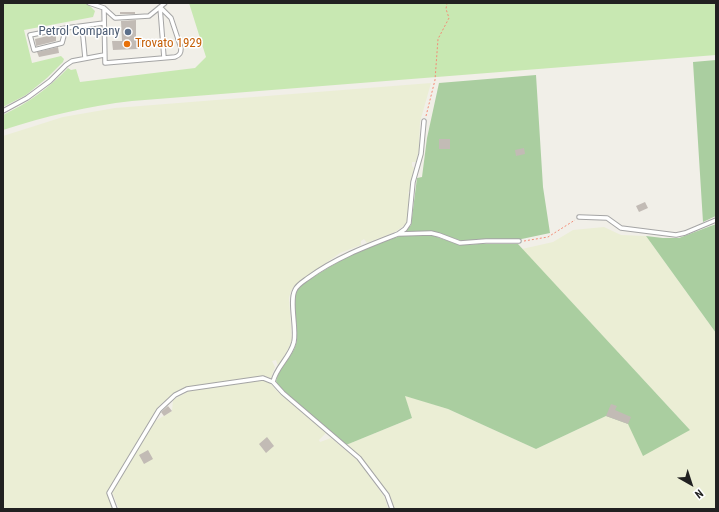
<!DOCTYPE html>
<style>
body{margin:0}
#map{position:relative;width:719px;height:512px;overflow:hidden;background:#f1efe8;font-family:"Roboto Condensed",sans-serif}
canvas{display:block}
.frame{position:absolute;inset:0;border:4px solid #212121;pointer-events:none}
.north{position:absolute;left:671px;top:464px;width:40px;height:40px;-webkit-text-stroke:3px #fff;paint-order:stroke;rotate:141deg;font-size:11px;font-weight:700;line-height:16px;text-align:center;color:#212121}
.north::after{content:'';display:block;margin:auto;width:14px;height:18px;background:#212121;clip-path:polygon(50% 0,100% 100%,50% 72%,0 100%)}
</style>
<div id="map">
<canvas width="719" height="512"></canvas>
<div class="frame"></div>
<div class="north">N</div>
</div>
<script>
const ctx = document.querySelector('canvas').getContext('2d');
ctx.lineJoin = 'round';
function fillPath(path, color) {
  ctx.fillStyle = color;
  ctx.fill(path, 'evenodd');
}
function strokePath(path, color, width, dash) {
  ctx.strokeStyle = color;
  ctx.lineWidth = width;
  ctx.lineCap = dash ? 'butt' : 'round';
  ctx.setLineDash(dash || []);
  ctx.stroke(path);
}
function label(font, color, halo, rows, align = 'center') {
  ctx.font = font + ' "Roboto Condensed",sans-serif';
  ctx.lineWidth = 3;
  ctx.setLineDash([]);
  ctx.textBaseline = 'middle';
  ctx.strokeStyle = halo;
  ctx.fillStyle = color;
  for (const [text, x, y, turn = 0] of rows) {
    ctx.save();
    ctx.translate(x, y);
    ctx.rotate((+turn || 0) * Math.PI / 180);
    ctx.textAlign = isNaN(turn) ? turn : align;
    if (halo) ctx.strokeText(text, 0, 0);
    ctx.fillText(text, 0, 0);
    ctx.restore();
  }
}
const farmland = new Path2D(`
 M 431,83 L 420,122 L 419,150 L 416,162 L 412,162 L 412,166 L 414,168 L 410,191 L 408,192 L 410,198 L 407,221 L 405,225 L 395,232 L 367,243 L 364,239 L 361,241 L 361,245 L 340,253 L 295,285 L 291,291 L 289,298 L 292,341 L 284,357 L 278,366 L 276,360 L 272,361 L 275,367 L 271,378 L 265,376 L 187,387 L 179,390 L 159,406 L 108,491 L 107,494 L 113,509 L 3,509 L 3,136 L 63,117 L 115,108 Z
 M 604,227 L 621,235 L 646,236 L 716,333 L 716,509 L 394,509 L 389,493 L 374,476 L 360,457 L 346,445 L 412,418 L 404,395 L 448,409 L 536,449 L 606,416 L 628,424 L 690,430 L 522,249 L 553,242 L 573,230 Z
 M 261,380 L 270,383 L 277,391 L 326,433 L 319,440 L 320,442 L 331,438 L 359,461 L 385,498 L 388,509 L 119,509 L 112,492 L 155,421 L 172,411 L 173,400 L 189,391 Z`);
const grass = new Path2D(`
 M 3,3 L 84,3 L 88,4 L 95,11 L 93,17 L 24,30 L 32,63 L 61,56 L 64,59 L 63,62 L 47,78 L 26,95 L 3,107 Z
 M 189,3 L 716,3 L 716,55 L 132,101 C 88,106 46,116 3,130 L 3,115 C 28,103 49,88 68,68 L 71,70 L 76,69 L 80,82 L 195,68 L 206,57 Z`);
const forest = new Path2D(`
 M 716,60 L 716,216 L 703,222 L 693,62 Z
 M 536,75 L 543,187 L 550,233 L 517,240 L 488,239 L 462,241 L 431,231 L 404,232 L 411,225 L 417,178 L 422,177 L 427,138 L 439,83 Z
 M 716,224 L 716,333 L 646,236 L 663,238 L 679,238 Z
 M 400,236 L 434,236 L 460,245 L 479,244 L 518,244 L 690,430 L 643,456 L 628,424 L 606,416 L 536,449 L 448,409 L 405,396 L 412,418 L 346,445 L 286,393 L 278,386 L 276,381 C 279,367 292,358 296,344 C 300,328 291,307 296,292 C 299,284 309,280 315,276 C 332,265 349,255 368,247 C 379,243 390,240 400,236 Z`);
const building = new Path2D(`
 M 120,12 L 135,12 L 135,14 L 120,14 Z
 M 136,20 L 136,40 L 141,40 L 141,46 L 138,46 L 138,49 L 113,50 L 112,41 L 122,41 L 121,21 Z
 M 56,34 L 56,41 L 36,46 L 35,39 Z
 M 58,47 L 59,53 L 39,57 L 37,52 Z
 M 439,139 L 450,139 L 450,149 L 439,149 Z
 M 524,148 L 525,154 L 516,156 L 515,150 Z
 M 645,202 L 648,208 L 639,212 L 636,206 Z
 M 611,404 L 617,406 L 615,410 L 631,417 L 628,424 L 606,416 Z
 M 168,406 L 172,411 L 164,416 L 161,412 Z
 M 267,437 L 274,446 L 266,453 L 259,444 Z
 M 148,450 L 153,459 L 144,464 L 139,455 Z`);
const path = new Path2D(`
 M 426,116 L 435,80 L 438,39 L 449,18 L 446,9 L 447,3
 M 524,241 L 548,237 L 575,220`);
const service = new Path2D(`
 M 89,3 L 104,8 L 115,18 L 149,16 L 165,3
 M 160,7 L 164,58
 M 104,8 L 105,63 L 175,57 C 180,55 181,53 181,48 L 171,18 L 160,7
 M 82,26 L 85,58
 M 66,28 L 62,43 L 34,50 L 30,35 L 66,28 L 104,23
 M 3,111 L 27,98 L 50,81 L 66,65 L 72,61 L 104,55
 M 579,217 L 607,218 L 621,228 L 676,235 L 685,233 L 716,220
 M 399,234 L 431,233 L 439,235 L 460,243 L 486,241 L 519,241
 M 115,509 L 109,493 L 159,410 L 175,395 L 187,389 L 263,378 L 273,382
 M 392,509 L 387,495 L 359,458 L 283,393 L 273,382 C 276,367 290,358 294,342 C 297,328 289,301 295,290 C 297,285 304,281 308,278 C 335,258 367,246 398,234 L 405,229 L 409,223 L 413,182 L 421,154 L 424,121`);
const markers = [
 [128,32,4,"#5c6f8a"],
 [127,44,4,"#e8710a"]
];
const serviceNames = [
 ["Petrol Company",120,32]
];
const foodNames = [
 ["Trovato 1929",135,44]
];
fillPath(farmland, '#ebeed5');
fillPath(grass, '#c8e8b2');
fillPath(forest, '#aacea0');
fillPath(building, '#c2bbb5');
strokePath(service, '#a5a5a5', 5.5);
strokePath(path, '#f38d77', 1, [2, 2]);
strokePath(service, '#fff', 3.5);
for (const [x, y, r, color] of markers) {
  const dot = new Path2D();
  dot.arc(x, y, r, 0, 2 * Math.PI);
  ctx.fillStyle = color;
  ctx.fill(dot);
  strokePath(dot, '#fff', 1.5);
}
label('13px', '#4e5e75', '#fff', serviceNames, 'right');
label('13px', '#c56008', '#fff', foodNames, 'left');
</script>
